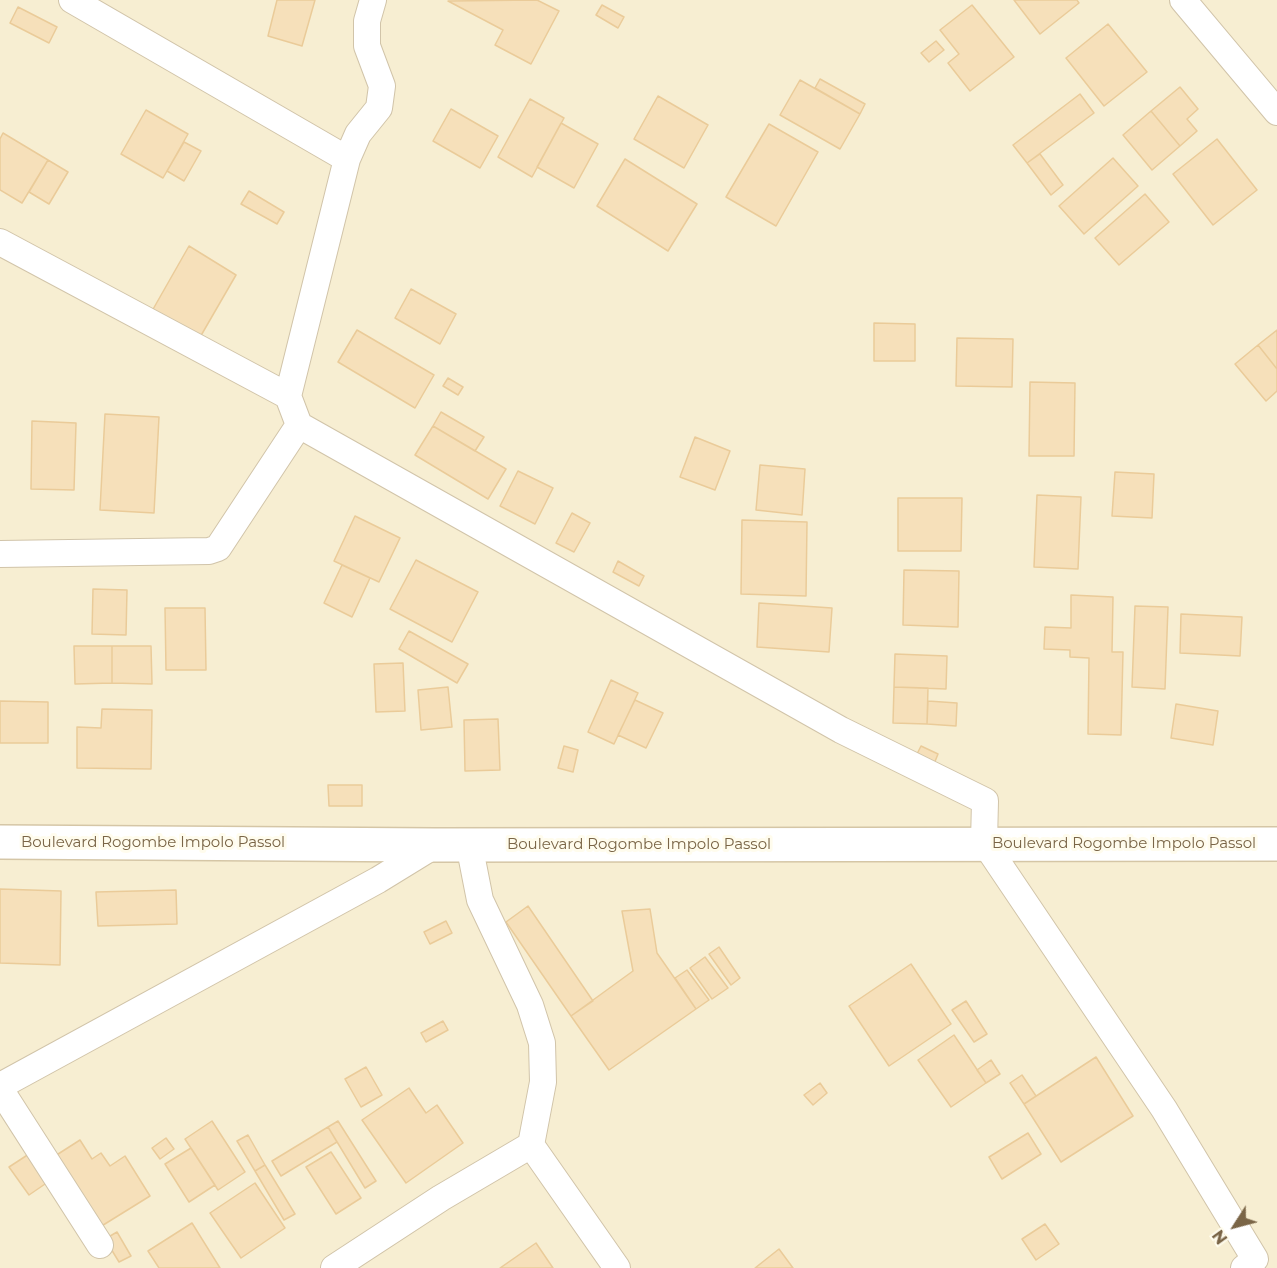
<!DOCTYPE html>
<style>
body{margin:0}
#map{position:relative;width:1277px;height:1268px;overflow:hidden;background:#fefae5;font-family:Montserrat,sans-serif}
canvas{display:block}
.north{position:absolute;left:1205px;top:1196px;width:60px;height:60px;-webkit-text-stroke:4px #fffced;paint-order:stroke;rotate:234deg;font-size:16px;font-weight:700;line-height:24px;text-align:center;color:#7a6547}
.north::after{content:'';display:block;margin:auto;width:21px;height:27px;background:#7a6547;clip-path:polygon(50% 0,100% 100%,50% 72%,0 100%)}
</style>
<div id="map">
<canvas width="1277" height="1268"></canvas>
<div class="north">N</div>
</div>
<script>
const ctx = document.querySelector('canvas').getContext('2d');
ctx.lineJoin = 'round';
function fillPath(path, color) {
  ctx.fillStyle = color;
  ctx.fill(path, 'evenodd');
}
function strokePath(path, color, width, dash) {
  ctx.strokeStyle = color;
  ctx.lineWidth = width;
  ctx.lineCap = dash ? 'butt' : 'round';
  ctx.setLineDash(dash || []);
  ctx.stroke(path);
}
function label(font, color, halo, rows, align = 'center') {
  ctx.font = font + ' Montserrat,sans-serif';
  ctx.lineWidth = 6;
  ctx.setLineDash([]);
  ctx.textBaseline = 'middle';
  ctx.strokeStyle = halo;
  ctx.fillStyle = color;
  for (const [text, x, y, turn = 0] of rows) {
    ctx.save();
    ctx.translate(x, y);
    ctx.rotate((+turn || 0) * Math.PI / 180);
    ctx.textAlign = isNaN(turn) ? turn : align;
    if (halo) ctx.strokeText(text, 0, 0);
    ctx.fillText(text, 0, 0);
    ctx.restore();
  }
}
const residential = new Path2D(`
 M 0,0 L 1277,0 L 1277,1268 L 0,1268 Z`);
const building = new Path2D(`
 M 277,0 L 315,0 L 302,46 L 268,36 Z
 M 537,0 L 559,11 L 531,64 L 495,45 L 503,30 L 448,1 Z
 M 1014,0 L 1077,0 L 1079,3 L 1040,34 Z
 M 602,5 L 624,17 L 618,28 L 596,15 Z
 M 972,5 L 1014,57 L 970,91 L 948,63 L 959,54 L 940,30 Z
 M 18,7 L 57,27 L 49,43 L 10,23 Z
 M 1108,24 L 1147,72 L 1104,106 L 1066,58 Z
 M 936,41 L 944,50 L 929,62 L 921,53 Z
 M 820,79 L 865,104 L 860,114 L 815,88 Z
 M 800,80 L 860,114 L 840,149 L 780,115 Z
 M 1180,87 L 1198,109 L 1187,119 L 1197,131 L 1180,146 L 1151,111 Z
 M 1080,94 L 1094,113 L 1027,163 L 1013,145 Z
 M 658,96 L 708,125 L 684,168 L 634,139 Z
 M 530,99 L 564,118 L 532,177 L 498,157 Z
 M 451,109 L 498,136 L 480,168 L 433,141 Z
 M 146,110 L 188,134 L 163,178 L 121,154 Z
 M 1151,111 L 1180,146 L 1152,170 L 1123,135 Z
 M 561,123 L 598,144 L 574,188 L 537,167 Z
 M 769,124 L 818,152 L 776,226 L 726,197 Z
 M 3,133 L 48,160 L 22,203 L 0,190 L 0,139 Z
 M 1217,139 L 1257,190 L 1213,225 L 1173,174 Z
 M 184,142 L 201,151 L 184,181 L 167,171 Z
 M 1040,154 L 1063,185 L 1051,195 L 1027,163 Z
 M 1113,158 L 1138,186 L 1084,234 L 1059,206 Z
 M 625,159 L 697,204 L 668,251 L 597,206 Z
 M 48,160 L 68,172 L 49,204 L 29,192 Z
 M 249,191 L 284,212 L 277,224 L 241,204 Z
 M 1145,194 L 1169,222 L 1119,265 L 1095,238 Z
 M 189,246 L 236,275 L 199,339 L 152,311 Z
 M 411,289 L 456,314 L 440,344 L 395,318 Z
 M 874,323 L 915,324 L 915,361 L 874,361 Z
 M 357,330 L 434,375 L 415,408 L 338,362 Z
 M 1277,330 L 1277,369 L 1258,345 Z
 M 957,338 L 1013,339 L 1012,387 L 956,386 Z
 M 1258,345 L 1277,369 L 1277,391 L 1266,401 L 1235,364 Z
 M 448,378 L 463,387 L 458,395 L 443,386 Z
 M 1030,382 L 1075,383 L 1074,456 L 1029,456 Z
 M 441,412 L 484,437 L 475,451 L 433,426 Z
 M 105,414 L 159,417 L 154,513 L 100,510 Z
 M 32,421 L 76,423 L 74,490 L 31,489 Z
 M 433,426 L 506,469 L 488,499 L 415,455 Z
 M 695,437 L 730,451 L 715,490 L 680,477 Z
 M 760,465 L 805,469 L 802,515 L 756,510 Z
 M 518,471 L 553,488 L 535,524 L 500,506 Z
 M 1115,472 L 1154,474 L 1152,518 L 1112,516 Z
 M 1037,495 L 1081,497 L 1078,569 L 1034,567 Z
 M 898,498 L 962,498 L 961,551 L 898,551 Z
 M 572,513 L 590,523 L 574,552 L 556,543 Z
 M 355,516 L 400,538 L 379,582 L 334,561 Z
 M 742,520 L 807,522 L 806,596 L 741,594 Z
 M 416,560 L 478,592 L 452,642 L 390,609 Z
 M 618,561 L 644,576 L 639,586 L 613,572 Z
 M 342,565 L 370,578 L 352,617 L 324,603 Z
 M 904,570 L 959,571 L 958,627 L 903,625 Z
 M 93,589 L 127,590 L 126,635 L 92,634 Z
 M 1071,595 L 1113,597 L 1112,652 L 1123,652 L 1121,735 L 1088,734 L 1089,658 L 1070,657 L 1070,650 L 1044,649 L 1045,627 L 1071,628 Z
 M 759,603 L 832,608 L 829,652 L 757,647 Z
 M 1135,606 L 1168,607 L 1165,689 L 1132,687 Z
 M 165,608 L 205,608 L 206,670 L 166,670 Z
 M 1181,614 L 1242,617 L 1240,656 L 1180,653 Z
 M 409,631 L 468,664 L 457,683 L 399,649 Z
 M 74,646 L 112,646 L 112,683 L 75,684 Z
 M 112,646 L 151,646 L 152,684 L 112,683 Z
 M 895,654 L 947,656 L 946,689 L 894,687 Z
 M 403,663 L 405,711 L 376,712 L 374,664 Z
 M 611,680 L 638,693 L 614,744 L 588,732 Z
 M 448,687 L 452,727 L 421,730 L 418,690 Z
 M 894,687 L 928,688 L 927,724 L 893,723 Z
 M 635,700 L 663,713 L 646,748 L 618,735 Z
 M 0,701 L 48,702 L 48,743 L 0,743 Z
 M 928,701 L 957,703 L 956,726 L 927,724 Z
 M 1176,704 L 1218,711 L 1213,745 L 1171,738 Z
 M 102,709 L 152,710 L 151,769 L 77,768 L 77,727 L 101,728 Z
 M 498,719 L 500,770 L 465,771 L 464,720 Z
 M 564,746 L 578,750 L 573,772 L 558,768 Z
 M 921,746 L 938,754 L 934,764 L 916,756 Z
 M 328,785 L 362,785 L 362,806 L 329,806 Z
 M 0,889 L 61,891 L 60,965 L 0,963 Z
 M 176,890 L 177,924 L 98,926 L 96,892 Z
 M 528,906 L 593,1001 L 571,1016 L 506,922 Z
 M 650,909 L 657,953 L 696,1009 L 609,1070 L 571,1016 L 633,971 L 622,911 Z
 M 446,921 L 452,933 L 430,944 L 424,932 Z
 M 719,947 L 740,978 L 731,985 L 709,954 Z
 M 705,957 L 728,988 L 712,999 L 690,968 Z
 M 911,964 L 951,1024 L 889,1066 L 849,1006 Z
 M 687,970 L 709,1000 L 696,1009 L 675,978 Z
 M 966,1001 L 987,1034 L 974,1042 L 952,1010 Z
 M 443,1021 L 448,1030 L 426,1042 L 421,1033 Z
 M 954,1035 L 986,1083 L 951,1107 L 918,1060 Z
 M 1096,1057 L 1133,1116 L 1061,1162 L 1024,1104 Z
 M 991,1060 L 1000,1074 L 986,1083 L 977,1070 Z
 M 366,1067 L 382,1095 L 361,1107 L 345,1079 Z
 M 1022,1075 L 1036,1096 L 1024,1104 L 1010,1083 Z
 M 820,1083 L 827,1093 L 813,1105 L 804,1095 Z
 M 409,1088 L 426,1113 L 437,1105 L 463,1143 L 406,1183 L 362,1120 Z
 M 212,1121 L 245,1172 L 218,1190 L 185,1139 Z
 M 338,1121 L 376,1181 L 365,1188 L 328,1127 Z
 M 328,1127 L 337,1142 L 281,1176 L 272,1161 Z
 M 1028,1133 L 1041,1154 L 1002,1179 L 989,1157 Z
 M 248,1135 L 265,1165 L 255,1171 L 237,1141 Z
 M 166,1138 L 174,1149 L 160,1159 L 152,1148 Z
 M 80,1140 L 92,1159 L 101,1153 L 110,1166 L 125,1156 L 150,1196 L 100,1227 L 55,1156 Z
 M 191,1148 L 215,1185 L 189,1202 L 165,1164 Z
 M 331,1152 L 361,1198 L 336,1214 L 306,1167 Z
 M 29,1154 L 48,1182 L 29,1195 L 9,1167 Z
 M 265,1165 L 295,1214 L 284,1220 L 255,1171 Z
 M 255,1183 L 285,1228 L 241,1258 L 210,1213 Z
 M 192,1223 L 220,1268 L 159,1268 L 148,1251 Z
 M 1045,1224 L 1059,1244 L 1036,1260 L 1022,1239 Z
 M 117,1232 L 131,1256 L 119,1262 L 105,1239 Z
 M 536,1243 L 553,1268 L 500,1268 Z
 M 779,1249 L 793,1268 L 755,1268 Z`);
const street = new Path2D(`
 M 72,0 L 347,159
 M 373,0 L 367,21 L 367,46 L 382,86 L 379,108 L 358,134 L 347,159 L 288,396 L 299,425 L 841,730 L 985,801 L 984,842 L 1164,1109 L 1255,1259 L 1244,1268
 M 1183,0 L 1277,112
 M 0,242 L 288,396
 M 0,554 L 209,551 L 218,548 L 299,425
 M 469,844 L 480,900 L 530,1005 L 542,1043 L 543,1082 L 531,1145 L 617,1268
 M 0,1086 L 378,880 L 435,845
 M 0,1089 L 100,1245
 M 334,1268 L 441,1198 L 531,1145`);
const secondary = new Path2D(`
 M 0,842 L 435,845 L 1277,844`);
const streetNames = [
 ["Boulevard Rogombe Impolo Passol",153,843],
 ["Boulevard Rogombe Impolo Passol",1124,844],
 ["Boulevard Rogombe Impolo Passol",639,845]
];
fillPath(residential, '#f7eed2');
fillPath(building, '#f6e0ba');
strokePath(building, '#eacb99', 1.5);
strokePath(street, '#d1c4a9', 28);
strokePath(secondary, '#d5c6a6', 36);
strokePath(street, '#fff', 26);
strokePath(secondary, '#fff', 33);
label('15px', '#7a6547', '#fffced', streetNames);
</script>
